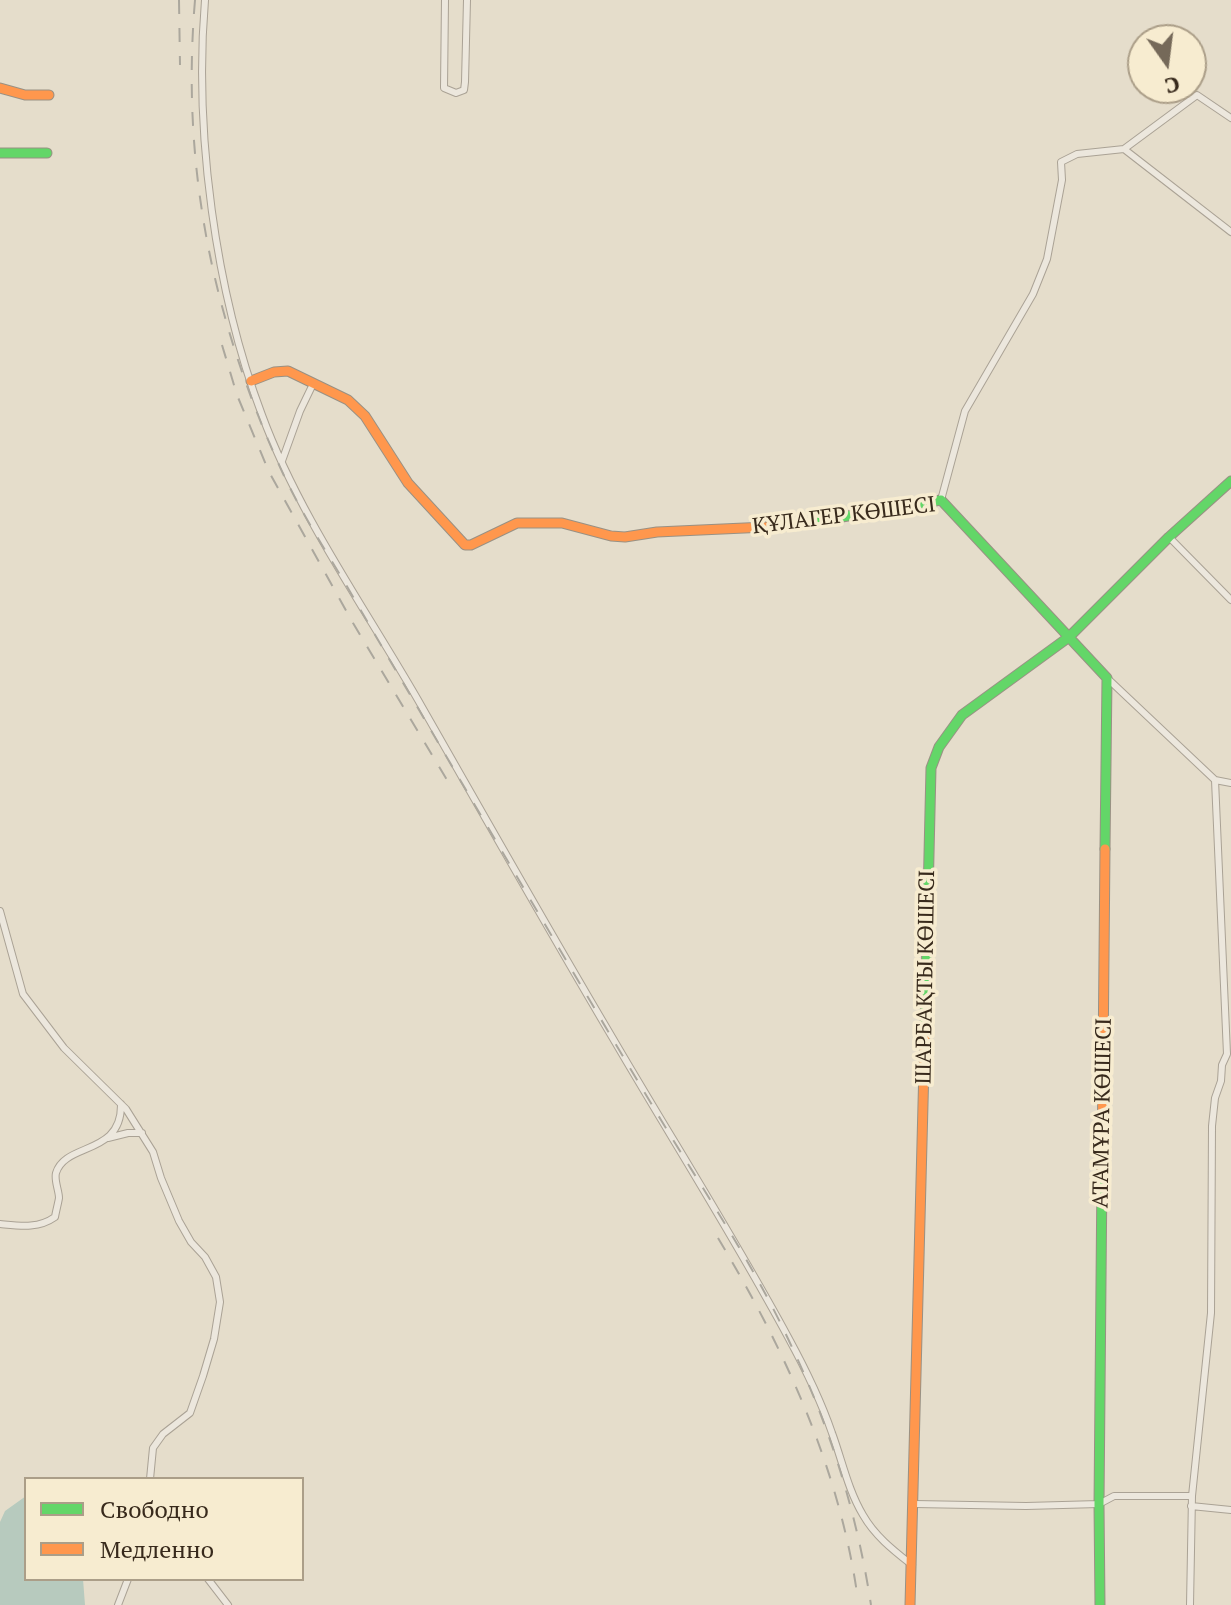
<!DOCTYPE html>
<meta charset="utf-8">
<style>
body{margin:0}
#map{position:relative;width:1231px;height:1605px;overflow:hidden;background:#e5ddcb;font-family:"PT Serif",serif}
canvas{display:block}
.legend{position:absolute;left:24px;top:1477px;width:280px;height:104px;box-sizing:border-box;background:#f7ecd0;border:2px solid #ab9e88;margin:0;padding:10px 14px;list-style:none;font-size:24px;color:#382a1c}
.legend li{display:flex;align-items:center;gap:16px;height:40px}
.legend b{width:40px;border:2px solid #ab9e88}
.north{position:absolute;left:1127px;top:24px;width:80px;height:80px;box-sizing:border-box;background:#f7ecd0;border:2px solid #ab9e88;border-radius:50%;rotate:166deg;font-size:22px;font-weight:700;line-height:32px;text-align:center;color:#382a1c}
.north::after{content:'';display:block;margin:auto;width:28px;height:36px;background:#756959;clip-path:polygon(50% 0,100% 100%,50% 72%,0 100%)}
</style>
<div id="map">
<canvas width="1231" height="1605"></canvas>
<ul class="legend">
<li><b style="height:10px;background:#63d668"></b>Свободно</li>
<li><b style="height:10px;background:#ff974d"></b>Медленно</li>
</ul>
<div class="north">С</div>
</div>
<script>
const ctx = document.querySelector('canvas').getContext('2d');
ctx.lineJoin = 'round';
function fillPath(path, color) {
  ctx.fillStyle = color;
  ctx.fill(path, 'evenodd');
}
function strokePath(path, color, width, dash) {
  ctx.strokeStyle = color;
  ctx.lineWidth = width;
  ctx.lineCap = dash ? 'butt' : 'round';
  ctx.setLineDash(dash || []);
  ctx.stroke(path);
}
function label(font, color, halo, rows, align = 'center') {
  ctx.font = font + ' "PT Serif",serif';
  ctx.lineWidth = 7;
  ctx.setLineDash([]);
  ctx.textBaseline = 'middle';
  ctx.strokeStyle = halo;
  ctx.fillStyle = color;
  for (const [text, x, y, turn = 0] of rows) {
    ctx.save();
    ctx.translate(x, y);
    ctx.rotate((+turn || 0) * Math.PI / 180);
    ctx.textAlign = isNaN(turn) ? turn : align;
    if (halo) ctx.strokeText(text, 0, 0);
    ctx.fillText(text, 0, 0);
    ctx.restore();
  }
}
const water = new Path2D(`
 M 26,1496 L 26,1579 L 83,1579 L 85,1605 L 0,1605 L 0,1522 L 5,1511 Z`);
const street = new Path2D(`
 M 205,0 C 194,131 215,291 262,415 C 300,518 368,612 422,707 C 486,819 549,931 615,1042 C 673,1141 734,1237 788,1337 C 806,1370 820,1398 832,1433 C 842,1460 848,1490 863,1515 C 875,1536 893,1550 912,1565
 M 445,0 L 444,88 L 456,93 L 464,90 L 465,82 L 467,0
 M 1231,118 L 1197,95 L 1124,149 L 1231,232
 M 282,461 L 300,411 L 313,384
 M 941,500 L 965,411 L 1033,294 L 1047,259 L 1062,180 L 1061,162 L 1077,154 L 1124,149
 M 1169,537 L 1231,600
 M 1215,780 L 1231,783
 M 0,911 L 23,994 L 64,1048 L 126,1109 L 153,1152 L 161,1178 L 179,1221 L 191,1242 L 205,1257 L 216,1277 L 220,1302 L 214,1339 L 203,1376 L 190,1413 L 163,1434 L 153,1448 L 150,1479
 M 108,1138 L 128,1133 L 142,1133
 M 0,1224 C 20,1226 38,1229 55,1217 C 56,1211 58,1204 59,1198 C 59,1191 54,1180 56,1173 C 65,1142 122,1156 121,1104
 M 915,1504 L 1026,1506 L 1099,1504 L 1114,1496 L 1192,1496 L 1211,1313 L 1212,1126 L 1215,1098 L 1221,1081 L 1222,1065 L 1227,1054 L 1215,780 L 1107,678
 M 1191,1506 L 1231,1510
 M 208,1579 L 228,1605
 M 118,1605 L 128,1579
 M 1190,1605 L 1192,1496`);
const fast = new Path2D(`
 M 0,153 L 47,153
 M 807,523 L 941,500 L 1107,678 L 1105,849
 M 925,1027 L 931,768 L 939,747 L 962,715 L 1069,637 L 1169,537 L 1231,481
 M 1100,1605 L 1099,1504 L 1102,1171`);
const slow = new Path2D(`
 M 0,88 L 25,95 L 49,95
 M 251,381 L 274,372 L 288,371 L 348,400 L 365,416 L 408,483 L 465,545 L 471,545 L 517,523 L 562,523 L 611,536 L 625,537 L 657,532 L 788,526 L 807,523
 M 1102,1171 L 1105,849
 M 910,1605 L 925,1027`);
const rail = new Path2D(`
 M 179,0 L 180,65
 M 195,0 C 181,165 212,317 280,467 C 298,507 322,545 345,583 C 376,637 408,691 439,744 C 513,870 586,995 661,1120 C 705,1193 754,1265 790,1343 C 830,1427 857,1513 871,1605
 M 222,345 L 237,395 L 269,472 L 353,623 L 447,780
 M 718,1238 C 784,1348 838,1465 857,1593`);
const streetNames = [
 ["ҚҰЛАГЕР КӨШЕСІ",844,516,-7],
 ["ШАРБАҚТЫ КӨШЕСІ",926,977,-89],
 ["АТАМҰРА КӨШЕСІ",1103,1113,-89]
];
fillPath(water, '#b7cabe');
strokePath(street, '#aaa295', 8);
strokePath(fast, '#999184', 11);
strokePath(slow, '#999184', 11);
strokePath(street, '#ece7dd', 6);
strokePath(fast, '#63d668', 9);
strokePath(slow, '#ff974d', 9);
strokePath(rail, '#aba79d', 2, [14, 14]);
label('22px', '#382a1c', '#f7ecd0', streetNames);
</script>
